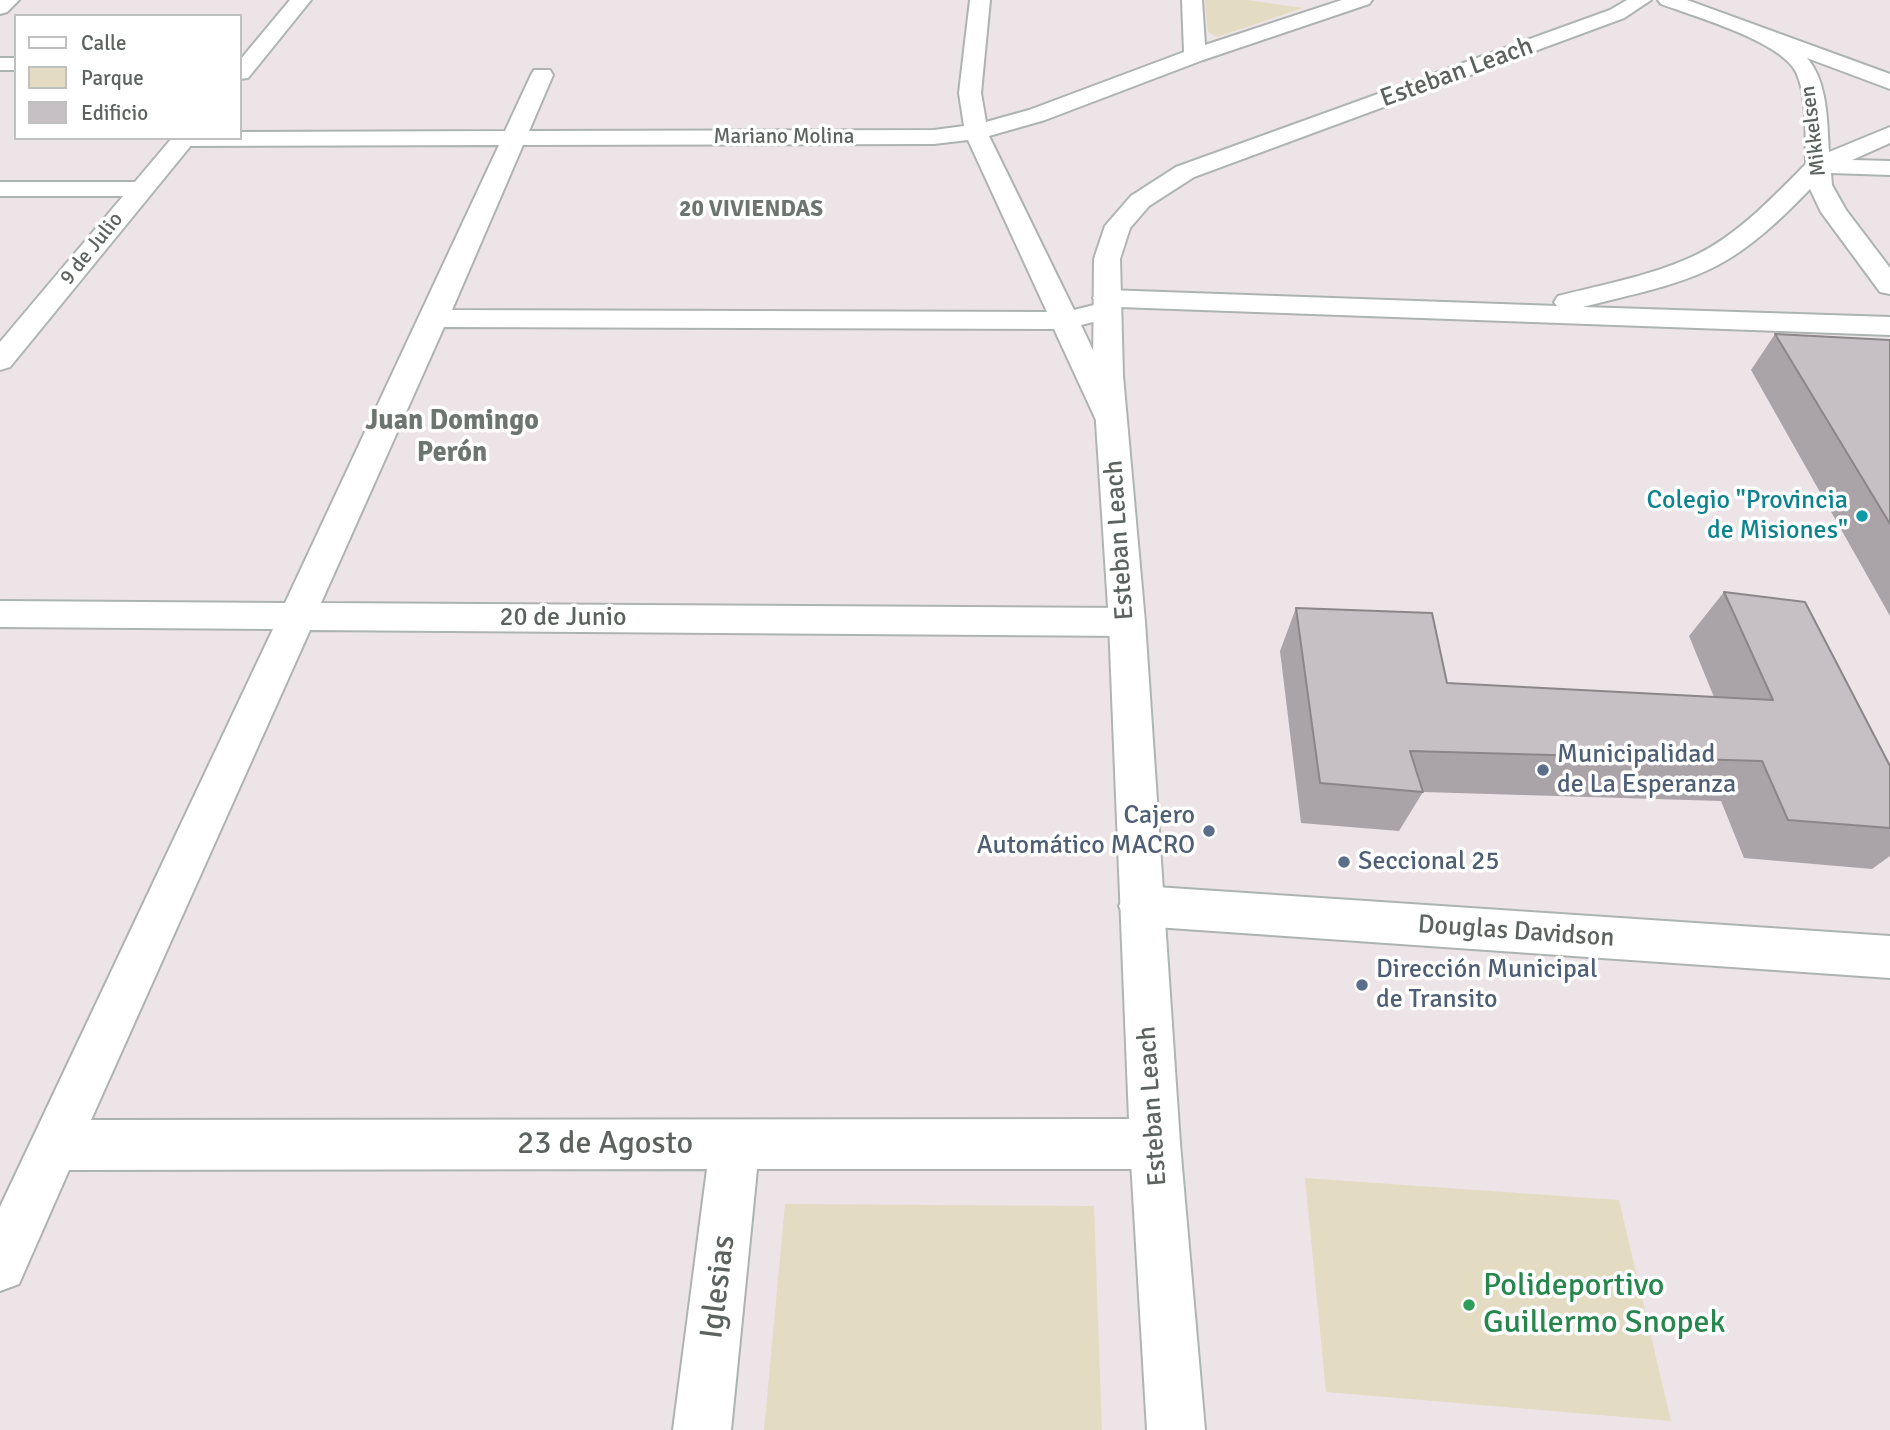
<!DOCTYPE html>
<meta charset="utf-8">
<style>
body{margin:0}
#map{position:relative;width:1890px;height:1430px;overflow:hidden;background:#ede4e8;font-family:Signika,sans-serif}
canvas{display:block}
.legend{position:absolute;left:14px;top:14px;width:228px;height:126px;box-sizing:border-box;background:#fff;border:2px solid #bec1bf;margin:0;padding:9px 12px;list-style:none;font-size:21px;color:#5c635f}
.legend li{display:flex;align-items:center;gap:14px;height:35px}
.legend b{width:35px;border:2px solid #bec1bf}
</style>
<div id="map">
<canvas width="1890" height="1430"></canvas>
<ul class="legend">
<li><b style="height:9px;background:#fff"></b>Calle</li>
<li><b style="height:19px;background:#e3dcc3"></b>Parque</li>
<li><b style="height:19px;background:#c6bfc3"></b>Edificio</li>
</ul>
</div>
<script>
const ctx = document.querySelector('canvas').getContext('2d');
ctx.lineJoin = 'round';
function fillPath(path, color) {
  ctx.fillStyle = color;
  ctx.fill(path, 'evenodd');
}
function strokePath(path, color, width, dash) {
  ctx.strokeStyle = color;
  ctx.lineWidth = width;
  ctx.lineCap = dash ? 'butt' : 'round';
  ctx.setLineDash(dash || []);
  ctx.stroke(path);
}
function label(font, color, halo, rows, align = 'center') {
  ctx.font = font + ' Signika,sans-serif';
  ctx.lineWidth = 7;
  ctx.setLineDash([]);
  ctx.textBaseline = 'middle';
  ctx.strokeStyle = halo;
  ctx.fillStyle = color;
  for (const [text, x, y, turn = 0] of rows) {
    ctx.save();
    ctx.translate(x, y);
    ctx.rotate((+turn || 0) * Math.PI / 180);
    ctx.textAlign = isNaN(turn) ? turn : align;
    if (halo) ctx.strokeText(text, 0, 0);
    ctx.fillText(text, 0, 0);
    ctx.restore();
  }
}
const green = new Path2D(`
 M 1205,0 L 1247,0 L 1303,8 L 1217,37 L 1208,32 Z
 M 1305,1178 L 1619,1200 L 1671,1421 L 1326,1392 Z
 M 785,1204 L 1094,1206 L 1102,1430 L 764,1430 Z`);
const minor = new Path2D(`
 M 0,0 L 19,0 L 7,12 L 0,14 Z
 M 970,0 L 990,0 L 981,93 L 986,122 L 1029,110 L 1184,52 L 1182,0 L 1202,0 L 1205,45 L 1342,0 L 1372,0 L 1369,4 L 1203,60 L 1045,120 L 989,136 L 1074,310 L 1098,304 L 1093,298 L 1097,292 L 1107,290 L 1557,306 L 1554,302 L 1558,296 C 1605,284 1655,275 1698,254 C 1740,233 1774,196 1806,164 C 1805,135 1808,98 1796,72 C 1781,41 1693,16 1661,4 L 1658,0 L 1687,0 L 1890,74 L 1890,89 L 1807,58 C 1828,82 1827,122 1829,152 L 1890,127 L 1890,143 L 1852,160 L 1890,161 L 1890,175 L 1831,173 L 1832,185 L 1846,210 L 1890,268 L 1890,294 L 1880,292 L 1821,212 L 1810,189 C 1783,217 1752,247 1718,265 C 1676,287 1628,295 1583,307 L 1890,317 L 1890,335 L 1119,307 L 1121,310 L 1117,316 L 1081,325 L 1126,420 L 1122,427 L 1111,430 L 1100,427 L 1096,420 L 1054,329 L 444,327 L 321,603 L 1127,608 L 1140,612 L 1145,622 L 1140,632 L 1127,636 L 310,630 L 91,1120 L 1155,1119 L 1173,1126 L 1180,1144 L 1173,1162 L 1155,1169 L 757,1169 L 731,1430 L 673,1430 L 707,1169 L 69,1170 L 19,1284 L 0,1291 L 0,1207 L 273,629 L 0,627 L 0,601 L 285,603 L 499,145 L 184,146 L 176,144 L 173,138 L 240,138 L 240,132 L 505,131 L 531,75 L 534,70 L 550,70 L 553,75 L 529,131 L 934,130 L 964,126 L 959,93 ZM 968,140 L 1047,312 L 452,310 L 523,145 L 934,144 Z
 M 0,58 L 16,58 L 16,70 L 0,70 Z
 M 0,182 L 141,182 L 150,184 L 153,189 L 150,194 L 141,196 L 0,196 Z
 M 1141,886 L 1890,936 L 1890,978 L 1141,926 L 1126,920 L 1119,906 L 1126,892 Z`);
const secondary = new Path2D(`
 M 290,0 L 311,0 L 248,78 L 240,79 L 240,60 Z
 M 1627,0 L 1651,0 L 1624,18 L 1194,177 L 1149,206 L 1130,228 L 1120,259 L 1123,376 L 1145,622 L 1180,1144 L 1205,1430 L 1147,1430 L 1130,1144 L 1109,622 L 1093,376 L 1094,259 L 1105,226 L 1131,196 L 1176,167 L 1610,10 Z
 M 172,138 L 197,138 L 10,367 L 0,370 L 0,342 Z`);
const wall = new Path2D(`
 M 1775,334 L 1890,340 L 1890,616 L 1751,370 Z
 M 1724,592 L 1890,766 L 1890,856 L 1872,869 L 1744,858 L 1721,801 L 1423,792 L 1399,831 L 1301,823 L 1280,651 L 1296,608 L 1447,683 L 1714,697 L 1689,636 Z`);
const building = new Path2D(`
 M 1775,334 L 1890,340 L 1890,524 Z
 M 1724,592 L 1805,602 L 1890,766 L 1890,828 L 1788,820 L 1762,761 L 1410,751 L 1423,792 L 1320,783 L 1296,608 L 1432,613 L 1447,683 L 1773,700 Z`);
const markers = [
 [1862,516,7,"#0f9aa8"],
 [1543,770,7,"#5c6f8a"],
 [1209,831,7,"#5c6f8a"],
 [1344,862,7,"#5c6f8a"],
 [1362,985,7,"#5c6f8a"],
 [1469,1305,7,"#2e9e5b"]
];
const farStreetnames = [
 ["Mikkelsen",1814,131,-97],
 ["Mariano Molina",784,137],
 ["9 de Julio",92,249,-51]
];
const farNeighbourhoodnames = [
 ["20 VIVIENDAS",751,210]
];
const streetNames = [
 ["Esteban Leach",1457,73,-20],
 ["Esteban Leach",1120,540,-94],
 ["20 de Junio",563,618],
 ["Douglas Davidson",1516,932,4],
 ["Esteban Leach",1153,1106,-94]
];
const cultureNames = [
 ["Colegio \"Provincia",1848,501],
 ["de Misiones\"",1848,531]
];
const serviceNames = [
 ["Municipalidad",1557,755],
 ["de La Esperanza",1557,785],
 ["Cajero",1195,816,"right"],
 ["Automático MACRO",1195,846,"right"],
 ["Seccional 25",1358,862],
 ["Dirección Municipal",1376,970],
 ["de Transito",1376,1000]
];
const neighbourhoodNames = [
 ["Juan Domingo",452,422],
 ["Perón",452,454]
];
const nearStreetnames = [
 ["23 de Agosto",605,1145],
 ["Iglesias",719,1287,-83]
];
const nearLeisurenames = [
 ["Polideportivo",1483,1287],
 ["Guillermo Snopek",1483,1324]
];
fillPath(green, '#e3dcc3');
strokePath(minor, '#adb3b0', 4);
strokePath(secondary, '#afb6b2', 4);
fillPath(minor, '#fff');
fillPath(secondary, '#fff');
fillPath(wall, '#aaa4a8');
fillPath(building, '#c6bfc3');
strokePath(building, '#8b8688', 2);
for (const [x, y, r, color] of markers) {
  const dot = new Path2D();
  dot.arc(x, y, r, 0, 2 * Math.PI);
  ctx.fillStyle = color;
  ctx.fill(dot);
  strokePath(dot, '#fff', 2.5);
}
label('21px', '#5c635f', '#fff', farStreetnames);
label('bold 23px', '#6d7570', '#fff', farNeighbourhoodnames);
label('26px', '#5c635f', '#fff', streetNames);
label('26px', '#0d838f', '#fff', cultureNames, 'right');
label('26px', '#4e5e75', '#fff', serviceNames, 'left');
label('bold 28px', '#6d7570', '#fff', neighbourhoodNames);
label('32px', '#5c635f', '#fff', nearStreetnames);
label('32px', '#27864d', '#fff', nearLeisurenames, 'left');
</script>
